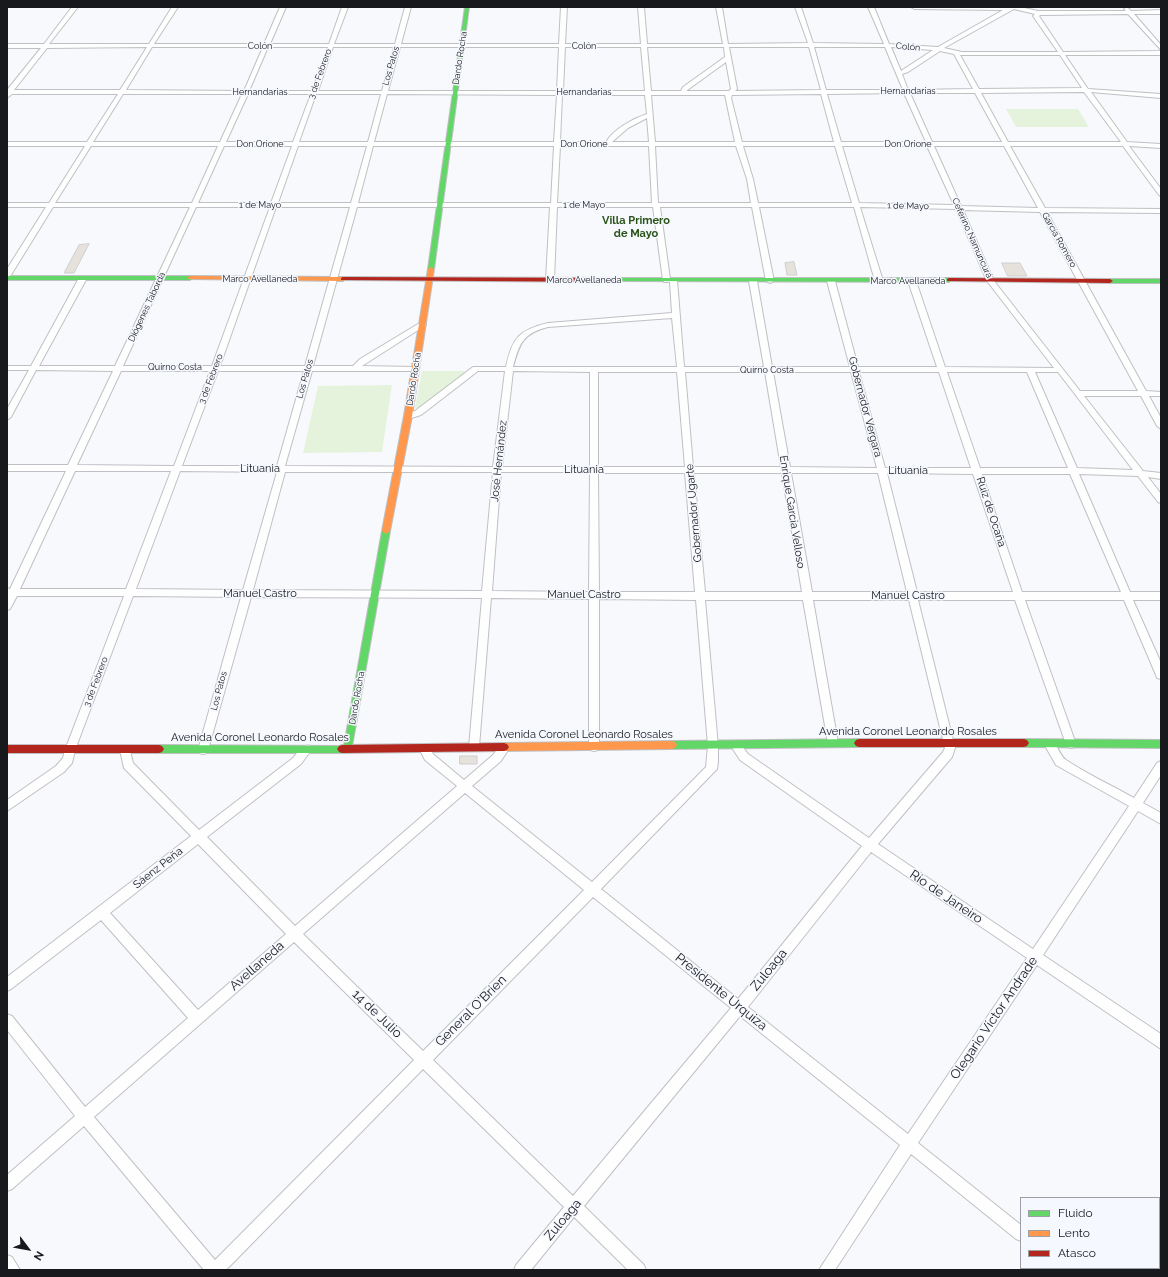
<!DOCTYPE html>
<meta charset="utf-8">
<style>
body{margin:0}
#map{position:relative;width:1168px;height:1277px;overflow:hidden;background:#f7f9fc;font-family:Raleway,sans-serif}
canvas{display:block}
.frame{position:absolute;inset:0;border:8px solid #18191c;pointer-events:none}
.legend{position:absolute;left:1020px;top:1197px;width:140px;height:72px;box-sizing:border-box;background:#f5f8fe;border:1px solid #9d9fa4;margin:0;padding:5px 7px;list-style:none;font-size:12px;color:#18191c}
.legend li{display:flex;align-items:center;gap:8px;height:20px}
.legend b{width:20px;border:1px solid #9d9fa4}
.north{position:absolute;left:8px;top:1229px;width:40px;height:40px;-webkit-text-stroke:3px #f5f8fe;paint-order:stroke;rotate:122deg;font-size:11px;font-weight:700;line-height:16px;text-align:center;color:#18191c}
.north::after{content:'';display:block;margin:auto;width:14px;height:18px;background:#18191c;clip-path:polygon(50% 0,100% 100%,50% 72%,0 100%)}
</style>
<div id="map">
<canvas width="1168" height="1277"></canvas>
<div class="frame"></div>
<ul class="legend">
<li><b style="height:5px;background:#63d668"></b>Fluido</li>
<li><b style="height:5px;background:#ff974d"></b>Lento</li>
<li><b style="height:5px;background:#b3261e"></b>Atasco</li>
</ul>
<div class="north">N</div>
</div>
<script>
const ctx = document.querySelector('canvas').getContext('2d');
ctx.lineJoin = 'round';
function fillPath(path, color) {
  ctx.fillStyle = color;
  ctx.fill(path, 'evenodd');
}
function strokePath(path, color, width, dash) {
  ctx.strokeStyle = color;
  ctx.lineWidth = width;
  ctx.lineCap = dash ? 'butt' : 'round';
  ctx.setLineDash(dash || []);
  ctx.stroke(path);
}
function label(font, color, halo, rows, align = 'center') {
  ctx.font = font + ' Raleway,sans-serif';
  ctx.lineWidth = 3;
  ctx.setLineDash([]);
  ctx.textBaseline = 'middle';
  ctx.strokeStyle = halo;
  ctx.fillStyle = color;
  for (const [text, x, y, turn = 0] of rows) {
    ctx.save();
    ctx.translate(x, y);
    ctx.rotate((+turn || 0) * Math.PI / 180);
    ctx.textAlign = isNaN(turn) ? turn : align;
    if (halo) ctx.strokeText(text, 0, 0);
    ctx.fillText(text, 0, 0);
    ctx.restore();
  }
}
const green = new Path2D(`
 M 1006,109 L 1078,109 L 1089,127 L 1016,127 Z
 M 422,371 L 464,371 L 466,373 L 418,408 L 415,408 Z
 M 392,385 L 382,452 L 303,453 L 318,386 Z`);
const building = new Path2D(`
 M 89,244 L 74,273 L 64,273 L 79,245 Z
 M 794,262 L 797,275 L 787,275 L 785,263 Z
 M 1002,263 L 1020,263 L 1027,276 L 1008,276 Z
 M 460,756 L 477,756 L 477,764 L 460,764 Z`);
const street = new Path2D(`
 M 72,7 L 78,7 L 49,44 L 149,44 L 172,7 L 178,7 L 154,44 L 264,44 L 280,7 L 286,7 L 270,44 L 329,44 L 342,7 L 348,7 L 334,44 L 395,44 L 405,7 L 411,7 L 401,44 L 559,44 L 561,7 L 567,7 L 565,44 L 641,44 L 638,7 L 644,7 L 647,44 L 723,44 L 716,7 L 722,7 L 728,44 L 808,43 L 795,7 L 801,7 L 813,43 L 884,44 L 868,7 L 874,7 L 889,44 L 938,47 L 1003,10 L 914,9 L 911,7 L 1020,7 L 1038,11 L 1126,11 L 1124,9 L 1127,7 L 1131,11 L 1161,10 L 1161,14 L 1134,14 L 1161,45 L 1161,50 L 1128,14 L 1040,15 L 1039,16 L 1063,52 L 1161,51 L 1161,55 L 1065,55 L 1088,89 L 1161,94 L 1161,98 L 1091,92 L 1127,142 L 1161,144 L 1161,148 L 1129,146 L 1161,189 L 1161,196 L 1159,195 L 1123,146 L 1010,146 L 1045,208 L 1161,209 L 1161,213 L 1047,212 L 1146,391 L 1161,392 L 1161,396 L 1149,396 L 1161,418 L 1161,429 L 1157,426 L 1141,396 L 1084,396 L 1143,471 L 1161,473 L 1161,479 L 1148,477 L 1161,494 L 1161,503 L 1158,502 L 1138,476 L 1079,474 L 1130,592 L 1161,592 L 1161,600 L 1133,600 L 1161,663 L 1161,679 L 1157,678 L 1156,675 L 1124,600 L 1025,600 L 1076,744 L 1075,747 L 1071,748 L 1067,747 L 1066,744 L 1015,600 L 918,600 L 955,748 L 952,757 L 878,844 L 1033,949 L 1129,806 L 1056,765 L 1044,744 L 1045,741 C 1057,737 1058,755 1066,760 C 1087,774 1111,785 1134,798 L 1157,763 L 1161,761 L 1161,775 L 1143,803 L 1161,813 L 1161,824 L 1138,811 L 1043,955 L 1161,1034 L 1161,1049 L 1037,965 L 918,1143 L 1021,1225 L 1021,1241 L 1016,1239 L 911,1154 L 835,1270 L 819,1270 L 900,1145 L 740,1016 L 584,1206 L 644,1265 L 646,1270 L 628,1270 L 574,1217 L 531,1270 L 514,1270 L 516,1265 L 564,1207 L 423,1069 L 226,1270 L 204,1270 L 84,1126 L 12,1189 L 7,1191 L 7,1175 L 75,1116 L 7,1030 L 7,1014 L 12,1016 L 85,1107 L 188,1018 L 101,920 L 11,989 L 7,991 L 7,977 L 191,836 L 124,768 L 120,750 L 121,747 L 125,746 L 129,747 L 133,763 L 199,830 L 293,758 C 298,752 302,743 311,746 L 312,749 L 301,764 L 207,837 L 295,926 L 457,786 L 425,760 L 419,748 L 420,745 L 424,744 L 428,745 L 433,754 L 464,780 L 493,755 L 501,744 L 505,743 L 509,744 L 510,747 L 501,761 L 472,786 L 592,882 L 706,767 L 708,746 L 696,600 L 599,599 L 599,747 L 598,750 L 594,751 L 590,750 L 589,747 L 589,599 L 491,598 L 479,747 L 478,750 L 474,751 L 470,750 L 469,747 L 482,598 L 251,597 L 208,750 L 207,753 L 203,754 L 199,753 L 198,750 L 241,597 L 133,596 L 75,750 L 72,763 L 64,772 L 7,811 L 7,800 L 56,766 L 63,758 L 65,750 L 124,596 L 17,596 L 10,609 L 7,610 L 7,588 L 10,589 L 66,471 L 7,471 L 7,465 L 68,465 L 113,371 L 36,370 L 11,417 L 7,420 L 7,409 L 29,370 L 7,370 L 7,366 L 31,366 L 79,278 L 83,276 L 87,278 L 39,366 L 115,366 L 190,207 L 53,207 L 11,275 L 7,277 L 7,269 L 46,207 L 7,207 L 7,203 L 49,203 L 85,146 L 7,146 L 7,142 L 87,142 L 118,94 L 12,94 L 7,98 L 7,90 L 41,48 L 7,48 L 7,44 L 44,44 ZM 1014,9 L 1035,14 L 1033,16 L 1058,52 L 962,52 L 944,48 ZM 147,47 L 120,90 L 14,90 L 47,48 ZM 152,47 L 263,47 L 244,91 L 126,90 ZM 268,47 L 328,47 L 312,91 L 249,91 ZM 333,47 L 394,47 L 382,91 L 318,91 ZM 400,47 L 559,47 L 557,91 L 388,91 ZM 565,47 L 641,47 L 645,91 L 563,91 ZM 647,47 L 724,47 L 725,57 L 683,87 L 681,91 L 651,91 ZM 729,47 L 809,47 L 821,90 L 735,91 L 737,89 ZM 814,47 L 885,47 L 903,90 L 826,90 ZM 891,47 L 933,50 L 901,71 ZM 940,51 L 954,54 L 973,89 L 908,90 L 902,74 L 908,72 ZM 960,55 L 1060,55 L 1082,88 L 979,89 ZM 726,62 L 731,89 L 729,91 L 686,91 ZM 1084,92 L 1121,142 L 1008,142 L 981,93 ZM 904,93 L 926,142 L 841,142 L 827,94 ZM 910,93 L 975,93 L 1002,142 L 932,142 ZM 123,94 L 242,94 L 220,142 L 93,142 ZM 248,94 L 311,94 L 293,142 L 226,142 ZM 316,94 L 381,94 L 368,142 L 299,142 ZM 387,94 L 557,95 L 554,142 L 374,142 ZM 821,94 L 834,142 L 742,142 L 731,98 L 732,95 ZM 562,95 L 645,95 L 647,114 C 632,119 614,129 606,142 L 560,142 ZM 651,95 L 725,95 L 735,142 L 655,142 ZM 647,118 L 649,142 L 612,142 L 628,128 ZM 91,146 L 218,146 L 192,203 L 55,203 ZM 224,146 L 292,146 L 271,203 L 198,203 ZM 298,146 L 367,146 L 351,203 L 278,203 ZM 373,146 L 554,146 L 551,203 L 358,203 ZM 560,146 L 649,146 L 652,203 L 557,203 ZM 655,146 L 736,146 L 747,179 L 751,203 L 658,203 ZM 743,146 L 835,146 L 852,203 L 758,203 L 753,179 ZM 842,146 L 927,146 L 954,205 L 859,203 ZM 934,146 L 1004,146 L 1038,208 L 961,206 ZM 196,207 L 270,207 L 212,366 L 123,366 ZM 276,207 L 350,207 L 305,366 L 220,366 ZM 357,207 L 550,207 L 546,279 L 550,281 L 554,279 L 557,207 L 653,207 L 663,280 L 664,282 L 670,282 L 672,313 L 548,323 C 519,330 512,338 506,367 L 473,367 L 415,411 L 405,414 L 404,416 L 408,419 L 421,415 L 478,371 L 505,371 L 493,467 L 285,466 L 312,371 L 415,371 L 419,369 L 415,367 L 362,366 L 426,325 L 426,321 L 423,321 L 360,359 L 353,366 L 313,366 ZM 660,207 L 752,207 L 766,281 L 770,283 L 774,281 L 759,207 L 854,207 L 875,281 L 879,283 L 883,281 L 860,207 L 956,209 L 987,281 L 1054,368 L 945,367 L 916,281 L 912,279 L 908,281 L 937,367 L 858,367 L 835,281 L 831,279 L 827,281 L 850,367 L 772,367 L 757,281 L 753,279 L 749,281 L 764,367 L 684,367 L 677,280 L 673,278 L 670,279 ZM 963,210 L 1040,212 L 1138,391 L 1080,391 L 994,281 ZM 672,318 L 677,367 L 513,367 C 519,344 523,333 548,327 ZM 121,371 L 210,371 L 174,466 L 77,465 ZM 218,371 L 304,371 L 277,466 L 182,466 ZM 513,371 L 590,372 L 590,467 L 502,467 ZM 598,372 L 677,372 L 685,467 L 598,467 ZM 685,372 L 765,372 L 781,467 L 693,467 ZM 773,372 L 851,372 L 877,468 L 790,467 ZM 859,372 L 939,372 L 971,468 L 885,468 ZM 947,372 L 1027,372 L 1068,468 L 980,468 ZM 1035,372 L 1058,372 L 1133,470 L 1077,468 ZM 75,471 L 171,471 L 126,589 L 20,589 ZM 180,471 L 277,472 L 243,590 L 136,589 ZM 285,472 L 493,472 L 482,591 L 253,590 ZM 501,472 L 590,472 L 589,592 L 492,591 ZM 598,473 L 685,473 L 695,592 L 599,592 ZM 694,473 L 782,473 L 802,592 L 705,592 ZM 791,473 L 878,473 L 907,592 L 812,592 ZM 887,473 L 973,474 L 1013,592 L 917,592 ZM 982,474 L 1070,474 L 1121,592 L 1022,592 ZM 705,600 L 803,600 L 828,743 L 829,746 L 833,747 L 837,746 L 838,743 L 813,600 L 909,600 L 945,748 L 943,752 L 869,838 L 748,754 C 743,748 740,740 732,743 L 731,746 L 740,760 L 862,846 L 738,999 L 601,889 L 717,769 L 718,762 L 718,746 ZM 465,793 L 584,890 L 423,1051 L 303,934 ZM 198,844 L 286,934 L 198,1010 L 110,913 ZM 871,852 L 1027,958 L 908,1134 L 748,1007 ZM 593,897 L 731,1008 L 573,1196 L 433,1060 ZM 294,942 L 414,1060 L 215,1260 L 94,1117 Z
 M 1161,1201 L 1161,1218 L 1159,1219 L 1159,1202 Z
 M 7,1255 L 12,1257 L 20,1270 L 7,1270 Z
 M 1057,1268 L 1073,1268 L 1073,1270 L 1057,1270 Z
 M 1123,1268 L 1138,1268 L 1138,1270 L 1123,1270 Z`);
const fast = new Path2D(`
 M 465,7 L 469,7 L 434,269 L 431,271 L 428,269 Z
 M 7,276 L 190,276 L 193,278 L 190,280 L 7,280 Z
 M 618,278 L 949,278 L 952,280 L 949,282 L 616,281 L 616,279 Z
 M 1161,279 L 1161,283 L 1110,283 L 1107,281 L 1110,279 Z
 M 386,528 L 390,531 L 351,752 L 348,753 L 159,753 L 156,752 L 154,749 L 156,746 L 159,745 L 344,746 L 382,531 Z
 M 859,739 L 862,740 L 864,743 L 862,746 L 859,747 L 672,749 L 669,748 L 667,745 L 669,742 L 672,741 Z
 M 1024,739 L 1161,740 L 1161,748 L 1024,747 L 1021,746 L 1019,743 L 1021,740 Z`);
const slow = new Path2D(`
 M 431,267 L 434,269 L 412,416 L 390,531 L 386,534 L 382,531 L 404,416 L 428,269 Z
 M 190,276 L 343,277 L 346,279 L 343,281 L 188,279 L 187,278 Z
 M 672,741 L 675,742 L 677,745 L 675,748 L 672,749 L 504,751 L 501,750 L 499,747 L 501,744 L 504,743 Z`);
const jam = new Path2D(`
 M 343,277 L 618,278 L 621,280 L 618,282 L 341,280 L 341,278 Z
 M 949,278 L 1110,279 L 1113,281 L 1110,283 L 947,281 L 947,279 Z
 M 859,739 L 1024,739 L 1027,740 L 1029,743 L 1027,746 L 1024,747 L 859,747 L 856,746 L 854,743 L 856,740 Z
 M 504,743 L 507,744 L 509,747 L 507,750 L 504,751 L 342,753 L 339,752 L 337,749 L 339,746 L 342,745 Z
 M 7,745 L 159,745 L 162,746 L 164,749 L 162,752 L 159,753 L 7,753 Z`);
const farStreetnames = [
 ["Colón",260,46],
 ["Colón",584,46],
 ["Colón",908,47,5],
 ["Dardo Rocha",460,58,-81],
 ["Los Patos",391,66,-74],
 ["3 de Febrero",320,74,-70],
 ["Hernandarias",908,91],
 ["Hernandarias",260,92],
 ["Hernandarias",584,92],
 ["Don Orione",260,144],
 ["Don Orione",584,144],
 ["Don Orione",908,144],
 ["1 de Mayo",260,205],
 ["1 de Mayo",584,205],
 ["1 de Mayo",908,206,1],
 ["Ceferino Namuncurá",972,238,66],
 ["García Romero",1059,240,61],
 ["Marco Avellaneda",260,279],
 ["Marco Avellaneda",584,280],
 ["Marco Avellaneda",908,281],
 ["Diógenes Taborda",147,307,-65],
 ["Quirno Costa",175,367],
 ["Quirno Costa",767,370],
 ["3 de Febrero",211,379,-69],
 ["Los Patos",305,379,-74],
 ["Dardo Rocha",414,379,-81],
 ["3 de Febrero",96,682,-69],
 ["Los Patos",219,691,-75],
 ["Dardo Rocha",357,698,-80]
];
const farQuarternames = [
 ["Villa Primero",636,221],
 ["de Mayo",636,234]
];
const streetNames = [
 ["Gobernador Vergara",865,407,75],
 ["José Hernández",499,461,-84],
 ["Lituania",260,469],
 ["Lituania",584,470],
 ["Lituania",908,471],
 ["Enrique García Velloso",792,512,81],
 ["Ruiz de Ocaña",991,512,72],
 ["Gobernador Ugarte",694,513,-95],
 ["Manuel Castro",260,594],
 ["Manuel Castro",584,595],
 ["Manuel Castro",908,596],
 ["Avenida Coronel Leonardo Rosales",908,732],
 ["Avenida Coronel Leonardo Rosales",584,735],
 ["Avenida Coronel Leonardo Rosales",260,738],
 ["Sáenz Peña",158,868,-38]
];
const nearStreetnames = [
 ["Río de Janeiro",946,897,34],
 ["Avellaneda",257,966,-41],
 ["Zuloaga",769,970,-51],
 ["Presidente Urquiza",721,992,39],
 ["General O'Brien",471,1011,-45],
 ["14 de Julio",377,1014,44],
 ["Olegario Víctor Andrade",994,1018,-56],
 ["Zuloaga",563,1220,-50]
];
fillPath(green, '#e6f3dc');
fillPath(building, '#e6e1da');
strokePath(building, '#cecfce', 1);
strokePath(street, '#bfc0c3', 2);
strokePath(fast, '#bfc0c3', 2);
strokePath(slow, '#bfc0c3', 2);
strokePath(jam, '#bfc0c3', 2);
fillPath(street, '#fefeff');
fillPath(fast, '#63d668');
fillPath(slow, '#ff974d');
fillPath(jam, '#b3261e');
label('9px', '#18191c', '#f5f8fe', farStreetnames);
label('bold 11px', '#2c5317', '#f5f8fe', farQuarternames);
label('11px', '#18191c', '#f5f8fe', streetNames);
label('13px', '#18191c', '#f5f8fe', nearStreetnames);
</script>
